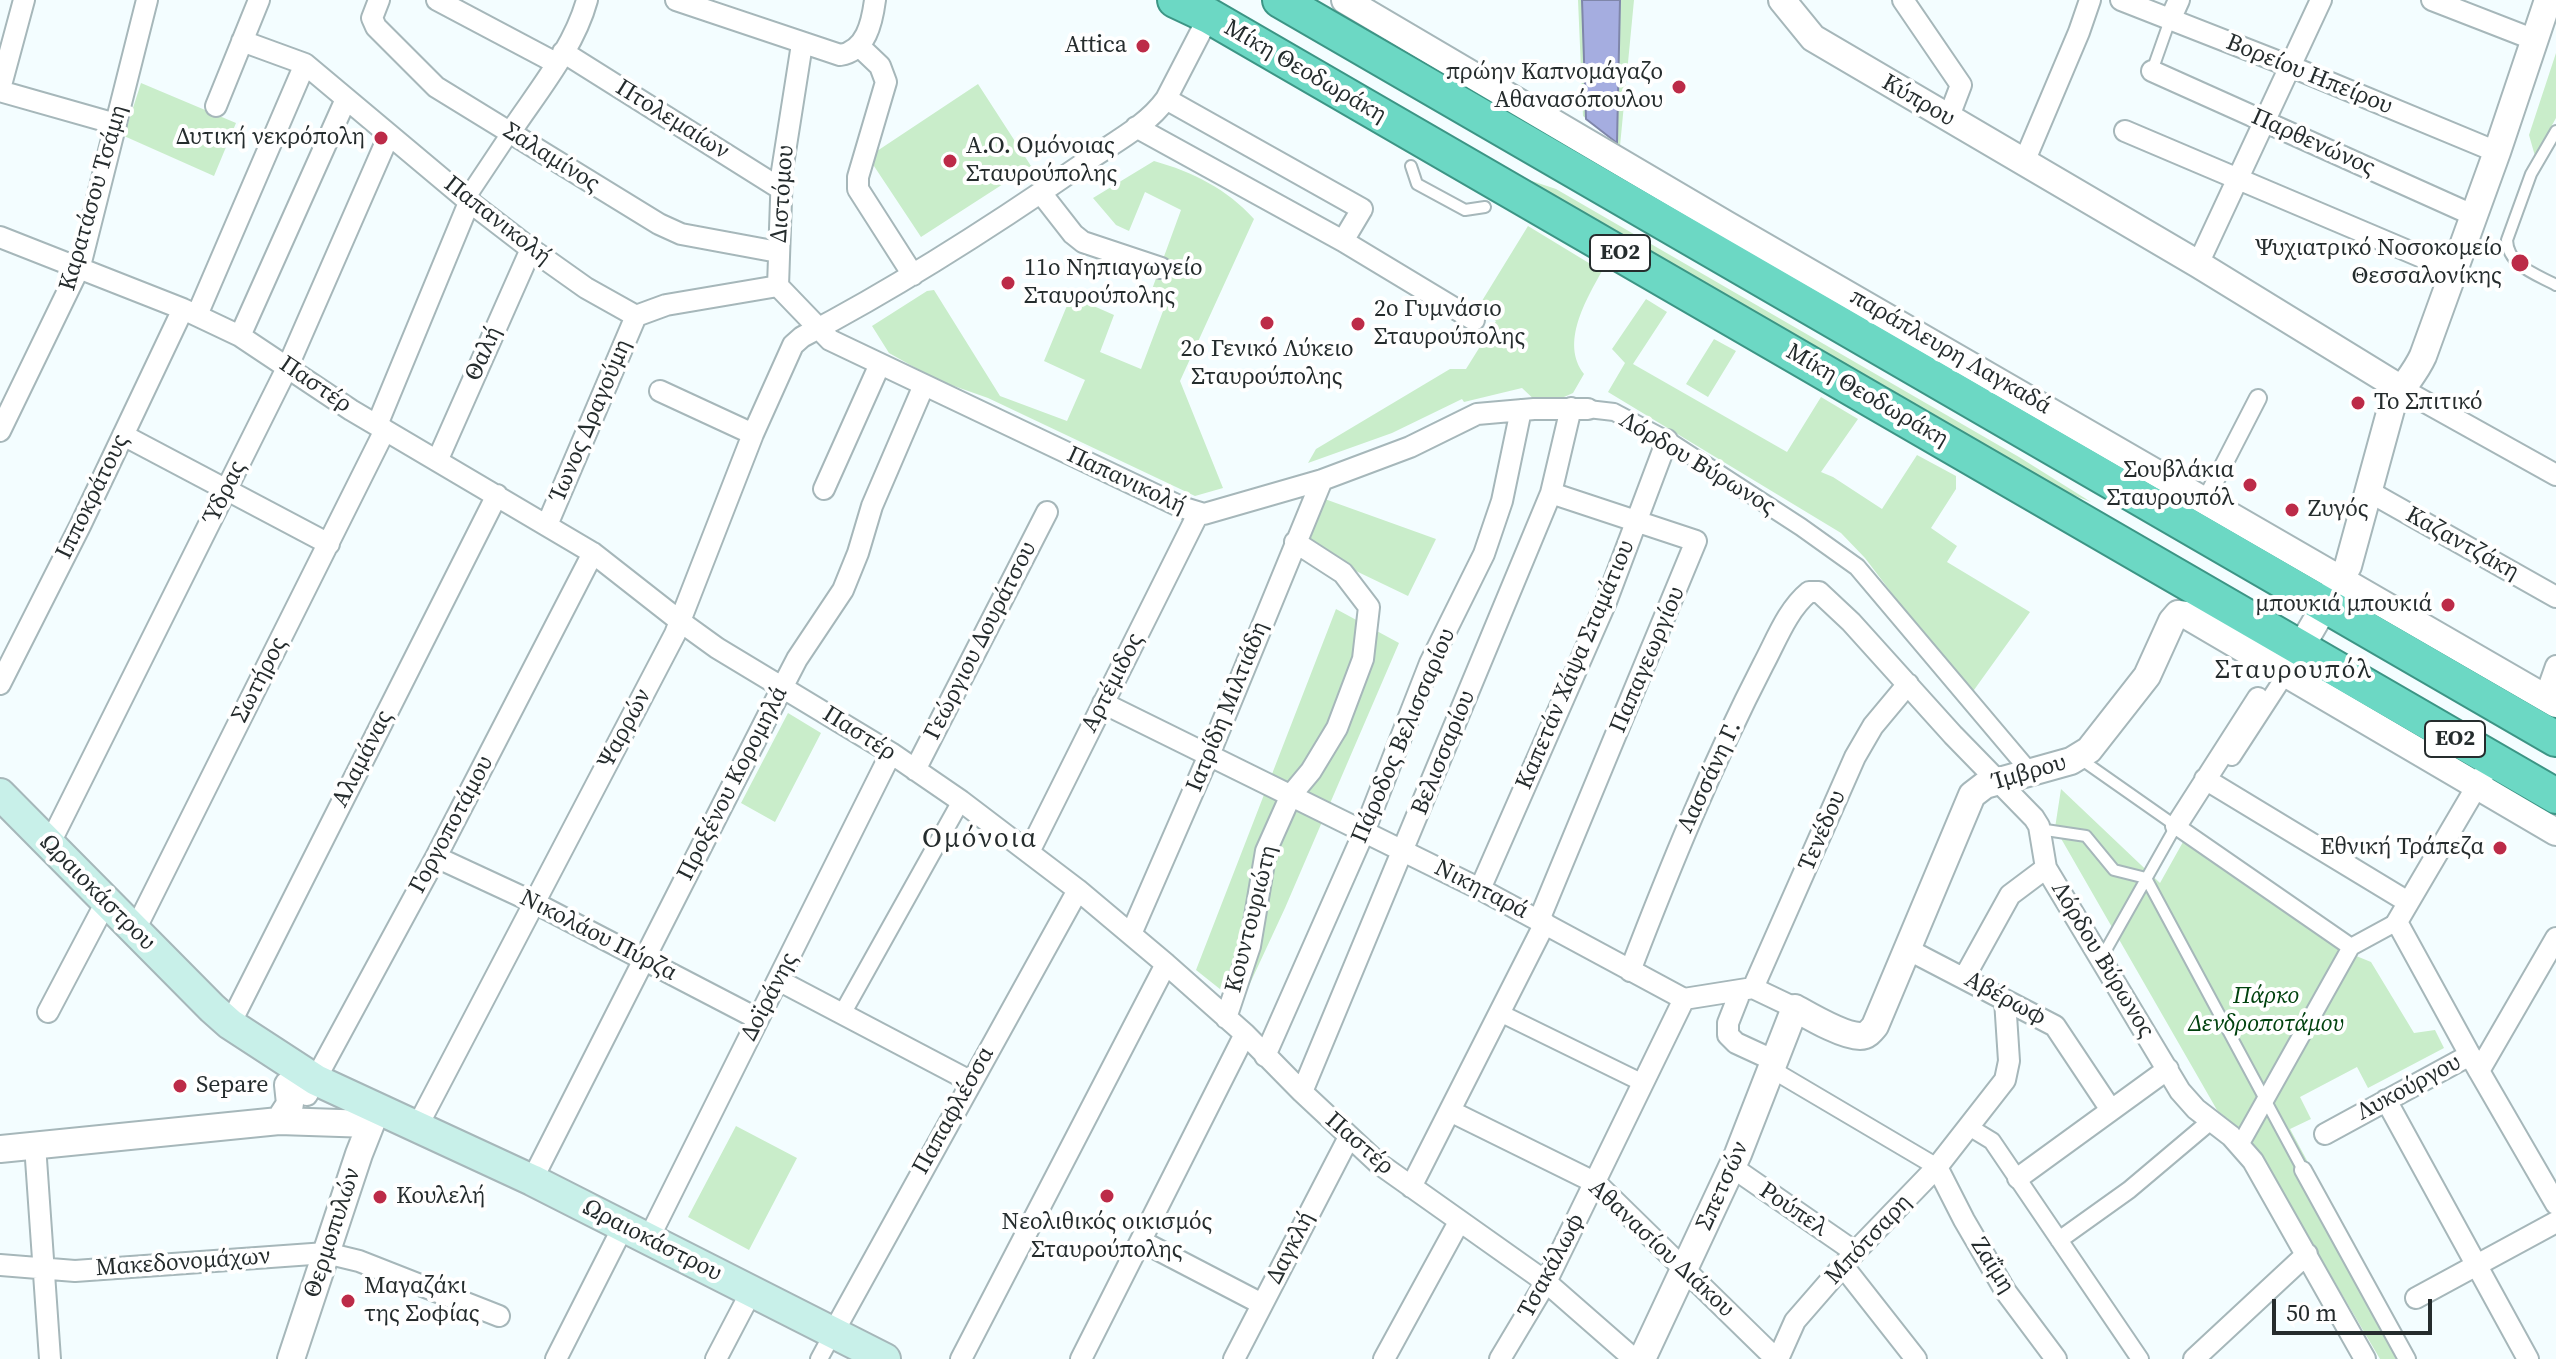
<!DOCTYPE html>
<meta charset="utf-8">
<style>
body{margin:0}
#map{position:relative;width:2556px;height:1359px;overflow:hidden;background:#f3fdff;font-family:"Source Serif 4",serif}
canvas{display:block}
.scale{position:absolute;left:2272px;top:1299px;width:160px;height:36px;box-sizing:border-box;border:4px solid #252c2d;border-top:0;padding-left:10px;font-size:24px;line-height:28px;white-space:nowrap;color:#252c2d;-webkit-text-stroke:6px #fff;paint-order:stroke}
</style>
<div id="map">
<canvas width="2556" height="1359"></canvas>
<div class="scale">50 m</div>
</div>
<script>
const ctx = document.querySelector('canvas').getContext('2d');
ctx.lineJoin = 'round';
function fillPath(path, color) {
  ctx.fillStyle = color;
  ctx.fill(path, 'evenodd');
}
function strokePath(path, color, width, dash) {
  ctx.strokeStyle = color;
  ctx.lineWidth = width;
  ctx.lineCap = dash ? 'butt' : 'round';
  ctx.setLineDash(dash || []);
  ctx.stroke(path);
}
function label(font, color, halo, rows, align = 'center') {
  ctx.font = font + ' "Source Serif 4",serif';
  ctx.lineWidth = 8;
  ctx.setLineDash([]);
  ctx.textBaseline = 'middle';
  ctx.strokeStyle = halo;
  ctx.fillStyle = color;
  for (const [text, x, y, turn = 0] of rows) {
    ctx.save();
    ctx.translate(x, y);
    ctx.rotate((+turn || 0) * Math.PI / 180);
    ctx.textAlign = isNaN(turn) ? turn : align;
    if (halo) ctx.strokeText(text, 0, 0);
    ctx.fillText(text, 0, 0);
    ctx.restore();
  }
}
const green = new Path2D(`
 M 1578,0 L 1634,0 L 1620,146 L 1583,116 Z
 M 2556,53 L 2556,118 L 2535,156 L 2529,135 Z
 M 141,83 L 236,123 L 214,176 L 124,136 Z
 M 978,84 L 1031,166 L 921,237 L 868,157 Z
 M 1154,161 C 1193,172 1227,189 1254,219 L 1180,381 L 1223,488 L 1195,496 L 988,398 L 937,380 L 889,353 L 872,326 L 927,291 L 934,290 L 1000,396 L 1067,421 L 1085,380 L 1044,361 L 1071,296 L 1114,315 L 1100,352 L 1141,369 L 1168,298 L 1151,292 L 1181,210 L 1145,192 L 1129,231 L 1116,225 L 1093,198 Z
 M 1511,174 L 1556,189 L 2019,457 L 2091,502 L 2048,485 Z
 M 1528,226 L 1602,271 C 1586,300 1560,343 1584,374 L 1573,393 L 1564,397 L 1563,405 L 1540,405 L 1522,388 L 1464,402 L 1462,399 L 1392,433 L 1308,463 L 1316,449 L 1450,369 L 1466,369 L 1496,321 L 1477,309 Z
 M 1646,299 L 1667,312 L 1633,364 L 1787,452 L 1821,397 L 1858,419 L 1821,472 L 1833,477 L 1882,509 L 1917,455 L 1956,476 L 1956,489 L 1931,528 L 1957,546 L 1947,562 L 2030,612 L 1974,690 L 1967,692 L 1865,558 L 1841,533 L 1608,392 L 1625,363 L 1612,349 Z
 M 1714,339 L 1736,351 L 1708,397 L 1686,384 Z
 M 1322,498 L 1436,539 L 1408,596 L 1308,548 Z
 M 1336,609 L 1399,643 L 1285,908 L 1240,1005 L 1196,970 Z
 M 788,713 L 821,733 L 775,822 L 741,803 Z
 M 2061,789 L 2160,883 L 2183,842 L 2339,949 L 2371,962 L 2414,1033 L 2435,1030 L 2444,1048 L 2368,1088 L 2357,1067 L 2300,1097 L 2311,1119 L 2290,1129 L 2414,1359 L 2380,1359 L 2260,1155 L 2248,1136 L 2217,1110 L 2055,828 Z
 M 736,1126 L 797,1158 L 749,1250 L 688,1217 Z`);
const water = new Path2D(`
 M 1582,0 L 1620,0 L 1617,143 L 1586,119 Z`);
const service = new Path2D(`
 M 2152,71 L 2170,20
 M 2556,131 L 2531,174 L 2507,240 C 2508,266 2536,274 2556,285
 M 1411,166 L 1417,184 L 1465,210 L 1485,207
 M 2079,758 L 2176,826 L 2102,957
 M 2039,829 L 2086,836 L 2114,870 L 2146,878 L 2303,1170`);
const pedestrian = new Path2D(`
 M 466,199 L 510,133
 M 1588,409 L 1614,412 L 1667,440 L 1801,527 L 1857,567 L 2031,773
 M 2206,499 L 2258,398
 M 2232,757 L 2286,674
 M 2176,826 L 2351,947
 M 1500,1013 L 1643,1083
 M 842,1014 L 961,801
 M 1771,1069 L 1937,1167
 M 1969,1127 L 1992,1141 L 2140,1359
 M 2240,1145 L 2351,947 L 2397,922
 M 2303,1170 L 2407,1359
 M 2059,1240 L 2129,1190 L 2212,1120
 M 819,1359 L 833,1333`);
const minor = new Path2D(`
 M 379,0 L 372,18 L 376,27 L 436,87 L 659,224 L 681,234 L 778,252
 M 437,0 L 556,63
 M 676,0 L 840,55 C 866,51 872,23 875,0
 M 1903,0 L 1961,85 L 1948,119
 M 2121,0 L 2292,67 L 2497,152
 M 2432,0 L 2535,40
 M 2170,20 L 2179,0
 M 242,41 L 305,64 L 466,199 L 531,249 L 586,288 L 636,316
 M 802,44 L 782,171 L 778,286 L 830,340 L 1181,507 L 1204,514 L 1322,480 L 1410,447 L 1477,414 L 1534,409 L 1588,409
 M 859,46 L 880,66 L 886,82 L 858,177 L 858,189 L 913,275
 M 563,52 L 781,189
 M 2152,71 L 2475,216
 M 0,89 L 24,0
 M 0,91 L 116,124
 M 1166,99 L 1362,209 L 1343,241
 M 216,106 L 259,0
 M 1136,127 L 1343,241 L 1474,320
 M 2125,131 L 2455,271
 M 510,133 C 537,92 574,48 587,0
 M 2024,162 L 2079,32 L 2090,0
 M 1041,193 L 1073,234 L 1083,242 L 1161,268
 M 0,237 L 183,309 L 240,336 L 351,410 L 593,553 L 681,622 L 717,648 L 891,753 L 961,801 L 1078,890 L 1166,964 L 1245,1034 L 1302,1092 L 1378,1163 L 1546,1282 L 1634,1359
 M 2198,264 L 2321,0
 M 197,315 L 305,64
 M 636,316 L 666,305 L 778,286
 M 240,336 L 346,99
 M 2400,388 L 2556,475
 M 660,391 L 753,434
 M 377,425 L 470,200
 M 0,431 L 80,266 L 147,0
 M 123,435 L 329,544
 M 438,459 L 531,249
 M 824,489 L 880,364
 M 2368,491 L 2556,597
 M 547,525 L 636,316
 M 0,684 L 80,526 L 183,309
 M 2545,697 L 2556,666
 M 1103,703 L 1480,889 L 1684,999 L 1753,988 L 1795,1008
 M 915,770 L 1047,512
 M 2205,779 L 2408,902
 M 2176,826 L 2258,698
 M 49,845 L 288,366 L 389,135
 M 1029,852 L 1198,514
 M 436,857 L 533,902 L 758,1019
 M 1480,889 L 1606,602 L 1667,440
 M 1539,920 L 1696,541 L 1551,493
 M 135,930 L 385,430
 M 1131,934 L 1209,755 L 1322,480
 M 1907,949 L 2055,1026 L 2111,1110
 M 1630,971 C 1670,867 1712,764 1763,665 C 1776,641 1787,610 1809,592 L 1819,592 L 1851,622 L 1953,735 L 2034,818 L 2039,826 L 2046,868 L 2180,1091 L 2196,1109 L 2231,1136 L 2253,1161 L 2365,1359
 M 1964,978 L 2010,895 L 2046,868
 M 778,980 L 970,1081
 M 1753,988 L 1855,757 L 1873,726 L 1908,684
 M 1741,990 L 1728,1023 L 1728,1035 L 1736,1043 L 1775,1061
 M 48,1012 L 106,902
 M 1226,1018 L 1250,946 L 1266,851 L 1291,795 L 1311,771 L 1337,728 L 1363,659 L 1369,607 L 1343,573 L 1295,542
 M 230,1024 L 497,495
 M 2470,1055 L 2397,922 L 2484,774
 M 1265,1056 L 1364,832 L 1430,663 L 1484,554 L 1502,501 L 1521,410
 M 2479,1071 L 2556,1204
 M 1302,1092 L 1551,493 L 1571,408
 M 307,1095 L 436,857 L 593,553
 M 2386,1100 L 2528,1359
 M 1450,1111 L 1596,1183 L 1776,1359
 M 417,1127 L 675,634 L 753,434 L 793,345 L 802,337 C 900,286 993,226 1084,163 C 1111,144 1147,126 1166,99 L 1209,16
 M 2325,1134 L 2470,1055 L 2479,1071 L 2556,938
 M 35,1145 L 50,1359
 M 1732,1167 L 1855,1252
 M 1937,1167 L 1964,1220 L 2006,1292 L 2056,1359
 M 2018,1178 L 2168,1069
 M 532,1180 L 783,686 L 797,659 L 843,590 L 858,553 L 872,506 L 924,385
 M 1411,1187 L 1545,923
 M 648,1240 L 891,753
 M 1141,1241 L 1262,1304
 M 0,1265 L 75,1271 L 326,1253 L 359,1261 L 499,1316
 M 1843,1266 L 1916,1359
 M 2416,1298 L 2556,1222
 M 833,1333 L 1078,890
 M 556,1359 L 623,1227
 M 716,1359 L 751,1292
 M 961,1359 L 1166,964
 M 1081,1359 L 1245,1034
 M 1234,1359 L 1349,1137
 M 1384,1359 L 1459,1222
 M 1500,1359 L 1546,1282 L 1684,999
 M 1778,1359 L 1795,1321 L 1855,1252 L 1937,1167 L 2005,1080 L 2009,1061 L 2005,1000
 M 2194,1359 L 2307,1254`);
const tertiary = new Path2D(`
 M 1345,0 L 1727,225 L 2556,704
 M 1782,0 L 1813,38 L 2198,264 L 2400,388
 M 2291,664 L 2348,566 L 2391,409 C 2399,389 2414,376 2423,356 L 2497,152 L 2548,0
 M 279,1121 L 290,1104 L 288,1085
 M 0,1149 L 279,1121 L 370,1124
 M 291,1359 L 359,1154 L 376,1111
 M 1642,1359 L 1738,1154 L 1795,1008 C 1811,1017 1843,1036 1860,1036 C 1867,1036 1871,1031 1875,1026 L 1972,795 L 1985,785 L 2071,761 L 2089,750 L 2147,676 L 2172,621 L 2178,614 L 2186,615 L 2556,832`);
const secondary = new Path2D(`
 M 0,794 L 212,1008 L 230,1024 L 316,1080 L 532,1180 L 885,1359`);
const trunk = new Path2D(`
 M 1175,0 L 1209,16 L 2556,796
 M 1280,0 L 2556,739`);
const markers = [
 [1143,46,8,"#bc2b48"],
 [1679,87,8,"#bc2b48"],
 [381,138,8,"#bc2b48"],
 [950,161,8,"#bc2b48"],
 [2520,263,10,"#bc2b48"],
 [1008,283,8,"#bc2b48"],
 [1267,323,8,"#bc2b48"],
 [1358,324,8,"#bc2b48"],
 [2358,403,8,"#bc2b48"],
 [2250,485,8,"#bc2b48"],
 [2292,510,8,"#bc2b48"],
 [2448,605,8,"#bc2b48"],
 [2500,848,8,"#bc2b48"],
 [180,1086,8,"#bc2b48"],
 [1107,1196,8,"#bc2b48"],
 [380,1197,8,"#bc2b48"],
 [348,1301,8,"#bc2b48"]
];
const shields = [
 [1620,253,60],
 [2455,739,60]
];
const shieldNames = [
 ["ΕΟ2",1620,253],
 ["ΕΟ2",2455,739]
];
const poiNames = [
 ["Attica",1127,46,"right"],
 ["πρώην Καπνομάγαζο",1663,73,"right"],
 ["Αθανασόπουλου",1663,101,"right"],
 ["Δυτική νεκρόπολη",365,138,"right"],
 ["Α.Ο. Ομόνοιας",966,147],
 ["Σταυρούπολης",966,175],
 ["Ψυχιατρικό Νοσοκομείο",2502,249,"right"],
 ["Θεσσαλονίκης",2502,277,"right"],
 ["11ο Νηπιαγωγείο",1024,269],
 ["Σταυρούπολης",1024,297],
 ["2ο Γυμνάσιο",1374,310],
 ["Σταυρούπολης",1374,338],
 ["2ο Γενικό Λύκειο",1267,350,"center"],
 ["Σταυρούπολης",1267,378,"center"],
 ["Το Σπιτικό",2374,403],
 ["Σουβλάκια",2234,471,"right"],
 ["Σταυρουπόλ",2234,499,"right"],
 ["Ζυγός",2308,510],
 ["μπουκιά μπουκιά",2432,605,"right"],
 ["Εθνική Τράπεζα",2484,848,"right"],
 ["Separe",196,1086],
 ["Κουλελή",396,1197],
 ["Νεολιθικός οικισμός",1107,1223,"center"],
 ["Σταυρούπολης",1107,1251,"center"],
 ["Μαγαζάκι",364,1287],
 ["της Σοφίας",364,1315]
];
const streetNames = [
 ["Μίκη Θεοδωράκη",1305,72,30],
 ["Βορείου Ηπείρου",2309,75,22],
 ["Κύπρου",1918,101,30],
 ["Πτολεμαίων",672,120,32],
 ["Παρθενώνος",2313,143,24],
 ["Σαλαμίνος",551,158,32],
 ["Διστόμου",783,194,-86],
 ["Καρατάσου Τσάμη",94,198,-74],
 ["Παπανικολή",497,221,38],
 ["παράπλευρη Λαγκαδά",1950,352,30],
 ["Θαλή",484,354,-66],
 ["Παστέρ",315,385,34],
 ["Μίκη Θεοδωράκη",1867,396,30],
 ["Ίωνος Δραγούμη",591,421,-67],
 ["Λόρδου Βύρωνος",1697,464,31],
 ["Παπανικολή",1126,481,25],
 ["Ύδρας",225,493,-64],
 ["Ιπποκράτους",93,497,-64],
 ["Καζαντζάκη",2462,544,29],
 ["Γεώργιου Δουράτσου",981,641,-63],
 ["Παπαγεωργίου",1648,660,-67],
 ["Καπετάν Χάψα Σταμάτιου",1576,665,-67],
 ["Σωτήρος",260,680,-63],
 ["Αρτέμιδος",1113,683,-63],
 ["Ιατρίδη Μιλτιάδη",1228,707,-68],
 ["Ψαρρών",625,729,-62],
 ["Παστέρ",859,734,32],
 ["Πάροδος Βελισσαρίου",1404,736,-67],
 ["Βελισσαρίου",1444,753,-68],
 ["Αλαμάνας",363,759,-63],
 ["Ίμβρου",2029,773,-16],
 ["Λασσάνη Γ.",1710,777,-65],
 ["Προξένου Κορομηλά",733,784,-63],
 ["Γοργοποτάμου",452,825,-62],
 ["Τενέδου",1823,831,-67],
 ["Νικηταρά",1481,890,27],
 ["Ωραιοκάστρου",97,893,45],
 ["Κουντουριώτη",1252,919,-76],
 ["Νικολάου Πύρζα",598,936,27],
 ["Λόρδου Βύρωνος",2102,960,59],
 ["Δοϊράνης",770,997,-63],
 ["Αβέρωφ",2005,999,28],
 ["Λυκούργου",2409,1088,-28],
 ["Παπαφλέσσα",954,1111,-61],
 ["Παστέρ",1359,1144,41],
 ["Σπετσών",1723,1186,-66],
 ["Ρούπελ",1793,1210,34],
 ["Θερμοπυλών",333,1233,-72],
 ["Μπότσαρη",1869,1240,-47],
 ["Ωραιοκάστρου",652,1241,27],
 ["Δαγκλή",1291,1248,-63],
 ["Αθανασίου Διάκου",1661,1249,43],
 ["Μακεδονομάχων",183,1263,-4],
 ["Τσακάλωφ",1552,1266,-62],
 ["Ζαΐμη",1992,1266,58]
];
const parkNames = [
 ["Πάρκο",2266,997],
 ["Δενδροποτάμου",2266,1025]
];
const neighbourhoodNames = [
 ["Σταυρουπόλ",2294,671]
];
const quarterNames = [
 ["Ομόνοια",980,840]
];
fillPath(green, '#c9edca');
fillPath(water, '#a5ade0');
strokePath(water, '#7f86aa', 2);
strokePath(service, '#a6b7ba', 14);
strokePath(pedestrian, '#a6b7ba', 20);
strokePath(minor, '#a6b7ba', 24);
strokePath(tertiary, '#a6b7ba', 30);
strokePath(secondary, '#a6b7ba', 34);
strokePath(trunk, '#3c9585', 38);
strokePath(service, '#fff', 10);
strokePath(pedestrian, '#fff', 16);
strokePath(minor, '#fff', 20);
strokePath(tertiary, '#fff', 26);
strokePath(secondary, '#c8f0e9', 30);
strokePath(trunk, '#6cd8c4', 34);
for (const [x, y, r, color] of markers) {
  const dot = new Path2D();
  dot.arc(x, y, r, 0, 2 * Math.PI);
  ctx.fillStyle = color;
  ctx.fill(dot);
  strokePath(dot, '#fff', 3);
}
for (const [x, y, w] of shields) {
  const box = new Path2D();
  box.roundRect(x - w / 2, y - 18, w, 36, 6);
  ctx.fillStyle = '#fff';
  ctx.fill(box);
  strokePath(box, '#252c2d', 2);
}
label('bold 22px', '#252c2d', null, shieldNames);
label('24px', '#252c2d', '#fff', poiNames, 'left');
label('24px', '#252c2d', '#fff', streetNames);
label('italic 24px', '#00420e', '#fff', parkNames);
ctx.letterSpacing = '2px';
label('26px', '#252c2d', '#fff', neighbourhoodNames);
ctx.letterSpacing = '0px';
ctx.letterSpacing = '2px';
label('28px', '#252c2d', '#fff', quarterNames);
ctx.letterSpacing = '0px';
</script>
